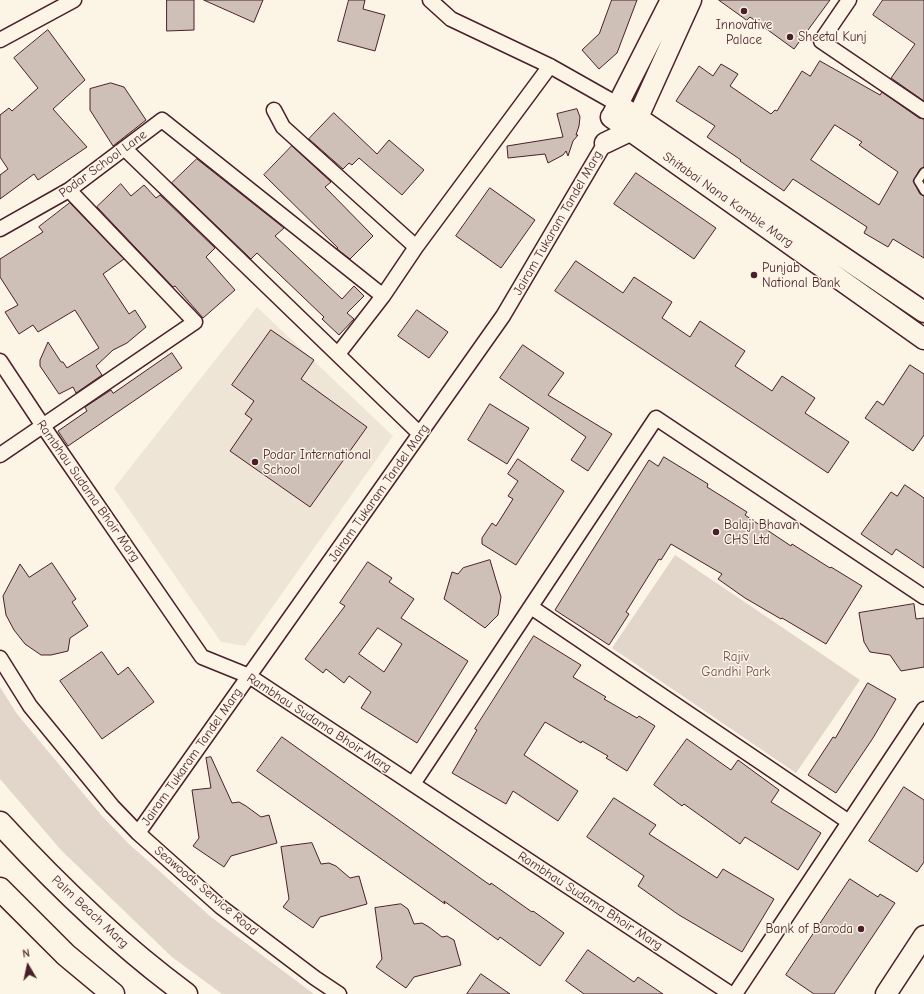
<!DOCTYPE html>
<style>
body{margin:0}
#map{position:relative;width:924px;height:994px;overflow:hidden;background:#fcf5e5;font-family:"Comic Neue",sans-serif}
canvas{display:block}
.north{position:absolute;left:8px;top:946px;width:40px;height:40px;-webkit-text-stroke:3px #fcf5e5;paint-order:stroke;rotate:351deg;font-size:11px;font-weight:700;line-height:16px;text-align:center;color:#4a1f2b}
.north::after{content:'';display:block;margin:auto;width:14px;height:18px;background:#4a1f2b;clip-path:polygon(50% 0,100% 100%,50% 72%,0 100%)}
</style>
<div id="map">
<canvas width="924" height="994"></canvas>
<div class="north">N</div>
</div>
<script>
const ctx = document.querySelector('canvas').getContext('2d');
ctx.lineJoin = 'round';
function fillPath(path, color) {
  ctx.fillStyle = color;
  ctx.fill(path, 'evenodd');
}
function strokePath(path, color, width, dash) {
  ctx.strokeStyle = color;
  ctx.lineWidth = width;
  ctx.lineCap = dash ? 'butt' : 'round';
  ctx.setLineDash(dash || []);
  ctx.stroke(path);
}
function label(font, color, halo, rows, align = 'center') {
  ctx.font = font + ' "Comic Neue",sans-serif';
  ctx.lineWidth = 3;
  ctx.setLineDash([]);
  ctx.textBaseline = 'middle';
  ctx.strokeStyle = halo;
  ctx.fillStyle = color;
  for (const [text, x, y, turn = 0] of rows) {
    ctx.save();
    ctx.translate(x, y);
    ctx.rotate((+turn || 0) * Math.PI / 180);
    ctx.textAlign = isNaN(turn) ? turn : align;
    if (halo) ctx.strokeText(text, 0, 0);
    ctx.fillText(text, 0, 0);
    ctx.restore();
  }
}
const built = new Path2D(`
 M 257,307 L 393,436 L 245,646 L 221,642 L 114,488 Z`);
const green = new Path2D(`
 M 675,555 L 860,680 L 796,773 L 612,648 Z
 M 0,687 L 17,714 L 102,816 L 129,844 L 211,917 L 314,994 L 222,994 L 172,957 L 61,850 L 0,779 Z`);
const building = new Path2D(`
 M 167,0 L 194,0 L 194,30 L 167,31 Z
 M 204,0 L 263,0 L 254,22 Z
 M 349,0 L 365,0 L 363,9 L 385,15 L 375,51 L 338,41 Z
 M 612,0 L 637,0 L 617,53 L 599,69 L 582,50 L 599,34 Z
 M 719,0 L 830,0 L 794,49 L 750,17 L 747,20 Z
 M 883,0 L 924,0 L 924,101 L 891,78 L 915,44 L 873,15 Z
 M 48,30 L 85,80 L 53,109 L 87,147 L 38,180 L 34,174 L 0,199 L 0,175 L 8,169 L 0,157 L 0,115 L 9,108 L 12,111 L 38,88 L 14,58 Z
 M 820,61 L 880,95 L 882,92 L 919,118 L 924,119 L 924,167 L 920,169 L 913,181 L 920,194 L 924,196 L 924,258 L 893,239 L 888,247 L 864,233 L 867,227 L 793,179 L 784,191 L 740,161 L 741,160 L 707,137 L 715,126 L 676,101 L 699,66 L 713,76 L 721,64 L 738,74 L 730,86 L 771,114 L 775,110 L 777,111 L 802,71 L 810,76 ZM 835,125 L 862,142 L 859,145 L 898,172 L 879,205 L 811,160 Z
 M 111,83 L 124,87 L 146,120 L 113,146 L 90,110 L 90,89 Z
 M 577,109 L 580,117 L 579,126 L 576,135 L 578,135 L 573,141 L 568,156 L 566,151 L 563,155 L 548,163 L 545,154 L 508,158 L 507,146 L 563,137 L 557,114 Z
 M 334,113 L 377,154 L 389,140 L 424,170 L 402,195 L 359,158 L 352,165 L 349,163 L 343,169 L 309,139 Z
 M 292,146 L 331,182 L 325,187 L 373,236 L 350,259 L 337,249 L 338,248 L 264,175 Z
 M 197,159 L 284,228 L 275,236 L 342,299 L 354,286 L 364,296 L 347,313 L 354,319 L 339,335 L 322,319 L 324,317 L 257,253 L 251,259 L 172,183 Z
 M 636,173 L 716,228 L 694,259 L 614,204 Z
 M 121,184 L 131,196 L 144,185 L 156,198 L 160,195 L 215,248 L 206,257 L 235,290 L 203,318 L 175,286 L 173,287 L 97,207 Z
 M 490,188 L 535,220 L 501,268 L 456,236 Z
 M 70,203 L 124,259 L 103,274 L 129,314 L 135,310 L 146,327 L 127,343 L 113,350 L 96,366 L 102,375 L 76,393 L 73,387 L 59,394 L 40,366 L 40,360 L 48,342 L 61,362 L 63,362 L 67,368 L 99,348 L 75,310 L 38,332 L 33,325 L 19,334 L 5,312 L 18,305 L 0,277 L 0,259 L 43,232 L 39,227 Z
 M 576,261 L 623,293 L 634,277 L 672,302 L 662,318 L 690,337 L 700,321 L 745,351 L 735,366 L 772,391 L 782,376 L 815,398 L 805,413 L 849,442 L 828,473 L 555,291 Z
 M 417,310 L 448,332 L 429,358 L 398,336 Z
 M 271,330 L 314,360 L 301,379 L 367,427 L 310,507 L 230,451 L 252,419 L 245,414 L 254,401 L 232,385 Z
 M 523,345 L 564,373 L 548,395 L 612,434 L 588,471 L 571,460 L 586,437 L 500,378 Z
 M 172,353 L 182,368 L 68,446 L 58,431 L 87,411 L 85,407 L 111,390 L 113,393 Z
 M 910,365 L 924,374 L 924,435 L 913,451 L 865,418 L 877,401 L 883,405 Z
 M 490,404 L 529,428 L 507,464 L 468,440 Z
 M 664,457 L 708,484 L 707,487 L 747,512 L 745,515 L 773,534 L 791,546 L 792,544 L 830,568 L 831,567 L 862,586 L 826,644 L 782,618 L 781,619 L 745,598 L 718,579 L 722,574 L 671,544 L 661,560 L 659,559 L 626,612 L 629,614 L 609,645 L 555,610 L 649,460 L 658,466 Z
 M 518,459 L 564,491 L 516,565 L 482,544 L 482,538 L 492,523 L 496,526 L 513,499 L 508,496 L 518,481 L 508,474 Z
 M 905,485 L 924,498 L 924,568 L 896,549 L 892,555 L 861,534 L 891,492 L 897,496 Z
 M 490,560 L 501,597 L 498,615 L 485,628 L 444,599 L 452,572 L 458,574 L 463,568 Z
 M 368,562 L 392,578 L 389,582 L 414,599 L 401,618 L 468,661 L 417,743 L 361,708 L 371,692 L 349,676 L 344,683 L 326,669 L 323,673 L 305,659 L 345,606 L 340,603 ZM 378,628 L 402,644 L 384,672 L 359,654 Z
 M 52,563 L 76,599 L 72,602 L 88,626 L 70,638 L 68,651 L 51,655 L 41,655 L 25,644 L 14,630 L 6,615 L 3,596 L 20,564 L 29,577 Z
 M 914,604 L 916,619 L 924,618 L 924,667 L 901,671 L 890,655 L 870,652 L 864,642 L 859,613 Z
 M 534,636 L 581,665 L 573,677 L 606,697 L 604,699 L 637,718 L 639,716 L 655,726 L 627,771 L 606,758 L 608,756 L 582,741 L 581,743 L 545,722 L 524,755 L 578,791 L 558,821 L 513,791 L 506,804 L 452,773 L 477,730 L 475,729 Z
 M 102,652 L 118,675 L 128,667 L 154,702 L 102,739 L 60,681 Z
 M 868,683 L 896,699 L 873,738 L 836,793 L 808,775 L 833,737 L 835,738 Z
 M 282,737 L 490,885 L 491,883 L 532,912 L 533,911 L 564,933 L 540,966 L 500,937 L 498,940 L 444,901 L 445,904 L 257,771 Z
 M 687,739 L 731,770 L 738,760 L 779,790 L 771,802 L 821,833 L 798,870 L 745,837 L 740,844 L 684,804 L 682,806 L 654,785 Z
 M 211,757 L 232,803 L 239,802 L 246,806 L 261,817 L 269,815 L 277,843 L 231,856 L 224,867 L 193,846 L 199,838 L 192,790 L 211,788 L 206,758 Z
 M 904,787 L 924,800 L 924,862 L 917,872 L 869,841 Z
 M 614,798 L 656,825 L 649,834 L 717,878 L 723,869 L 774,899 L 742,952 L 679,915 L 638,886 L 644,876 L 587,837 Z
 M 312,843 L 321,864 L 329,863 L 336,866 L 350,878 L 359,876 L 367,904 L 320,917 L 313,928 L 283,907 L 289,899 L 281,847 Z
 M 850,879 L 878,897 L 880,894 L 895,903 L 834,994 L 814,994 L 786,975 Z
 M 401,904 L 408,909 L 414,924 L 422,923 L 429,927 L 442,937 L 447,936 L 454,940 L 461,965 L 414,977 L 406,988 L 376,967 L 382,959 L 375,908 Z
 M 588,950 L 634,982 L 638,977 L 663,994 L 584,994 L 566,981 Z
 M 481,974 L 510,994 L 467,994 Z`);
const lane = new Path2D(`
 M 924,172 L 918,181 L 924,191`);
const street = new Path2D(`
 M 430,0 L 451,19 L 550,66 L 619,105
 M 849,0 L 821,41 L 924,111
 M 0,40 L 74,0
 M 274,110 L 283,127 L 416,247 L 550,66
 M 125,149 L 420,434
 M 0,229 L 69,190 L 162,120 L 383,296 L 338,354
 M 383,296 L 416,247
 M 0,361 L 43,426 L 202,657 L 249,676 L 731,994
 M 0,455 L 195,322 L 69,190
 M 531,607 L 849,822
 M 0,658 L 30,706 L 112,806 L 138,833 L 221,907 L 315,978 L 339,994
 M 413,784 L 656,418 L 924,597
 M 138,833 L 503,316 L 605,143
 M 735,994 L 924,709`);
const secondary = new Path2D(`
 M 619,105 L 924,312
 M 612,116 L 671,0
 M 611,117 L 924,339
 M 605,143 L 630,131 L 638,117 L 691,0
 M 886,994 L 924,936`);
const primary = new Path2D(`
 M 0,823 C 57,885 118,944 186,994
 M 0,889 L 66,955 L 113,994`);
const markers = [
 [744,11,4,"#4a1f2b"],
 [790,37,4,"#4a1f2b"],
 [754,275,4,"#4a1f2b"],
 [255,462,4,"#4a1f2b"],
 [716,532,4,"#4a1f2b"],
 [861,929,4,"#4a1f2b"]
];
const poiNames = [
 ["Innovative",744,25,"center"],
 ["Palace",744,40,"center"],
 ["Sheetal Kunj",798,37],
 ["Punjab",762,268],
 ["National Bank",762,283],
 ["Podar International",263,455],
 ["School",263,470],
 ["Balaji Bhavan",724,525],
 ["CHS Ltd",724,540],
 ["Bank of Baroda",853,929,"right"]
];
const streetNames = [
 ["Podar School Lane",103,164,-36],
 ["Shitabai Nana Kamble Marg",728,200,35],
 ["Jairam Tukaram Tandel Marg",558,223,-60],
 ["Rambhau Sudama Bhoir Marg",88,491,55],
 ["Jairam Tukaram Tandel Marg",379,493,-55],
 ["Rambhau Sudama Bhoir Marg",319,723,33],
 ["Jairam Tukaram Tandel Marg",192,757,-55],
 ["Seawoods Service Road",206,891,40],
 ["Rambhau Sudama Bhoir Marg",590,901,33],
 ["Palm Beach Marg",90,912,43]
];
const parkNames = [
 ["Rajiv",736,657],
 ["Gandhi Park",736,672]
];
fillPath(built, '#eee5d7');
fillPath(green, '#e2d5ca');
fillPath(building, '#cfc0b7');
strokePath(building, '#4a1f2b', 1);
strokePath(lane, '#4a1f2b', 10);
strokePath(street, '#4a1f2b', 17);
strokePath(secondary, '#4a1f2b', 23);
strokePath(primary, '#4a1f2b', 25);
strokePath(lane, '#fcf5e5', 7);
strokePath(street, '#fcf5e5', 14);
strokePath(secondary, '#fcf5e5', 20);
strokePath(primary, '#fcf5e5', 22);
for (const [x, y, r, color] of markers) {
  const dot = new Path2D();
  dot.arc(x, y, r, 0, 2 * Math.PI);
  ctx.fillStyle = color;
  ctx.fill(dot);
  strokePath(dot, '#fcf5e5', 1.5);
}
label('13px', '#4a1f2b', '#fcf5e5', poiNames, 'left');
label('13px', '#4a1f2b', '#fcf5e5', streetNames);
label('13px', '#704c53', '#fcf5e5', parkNames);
</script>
